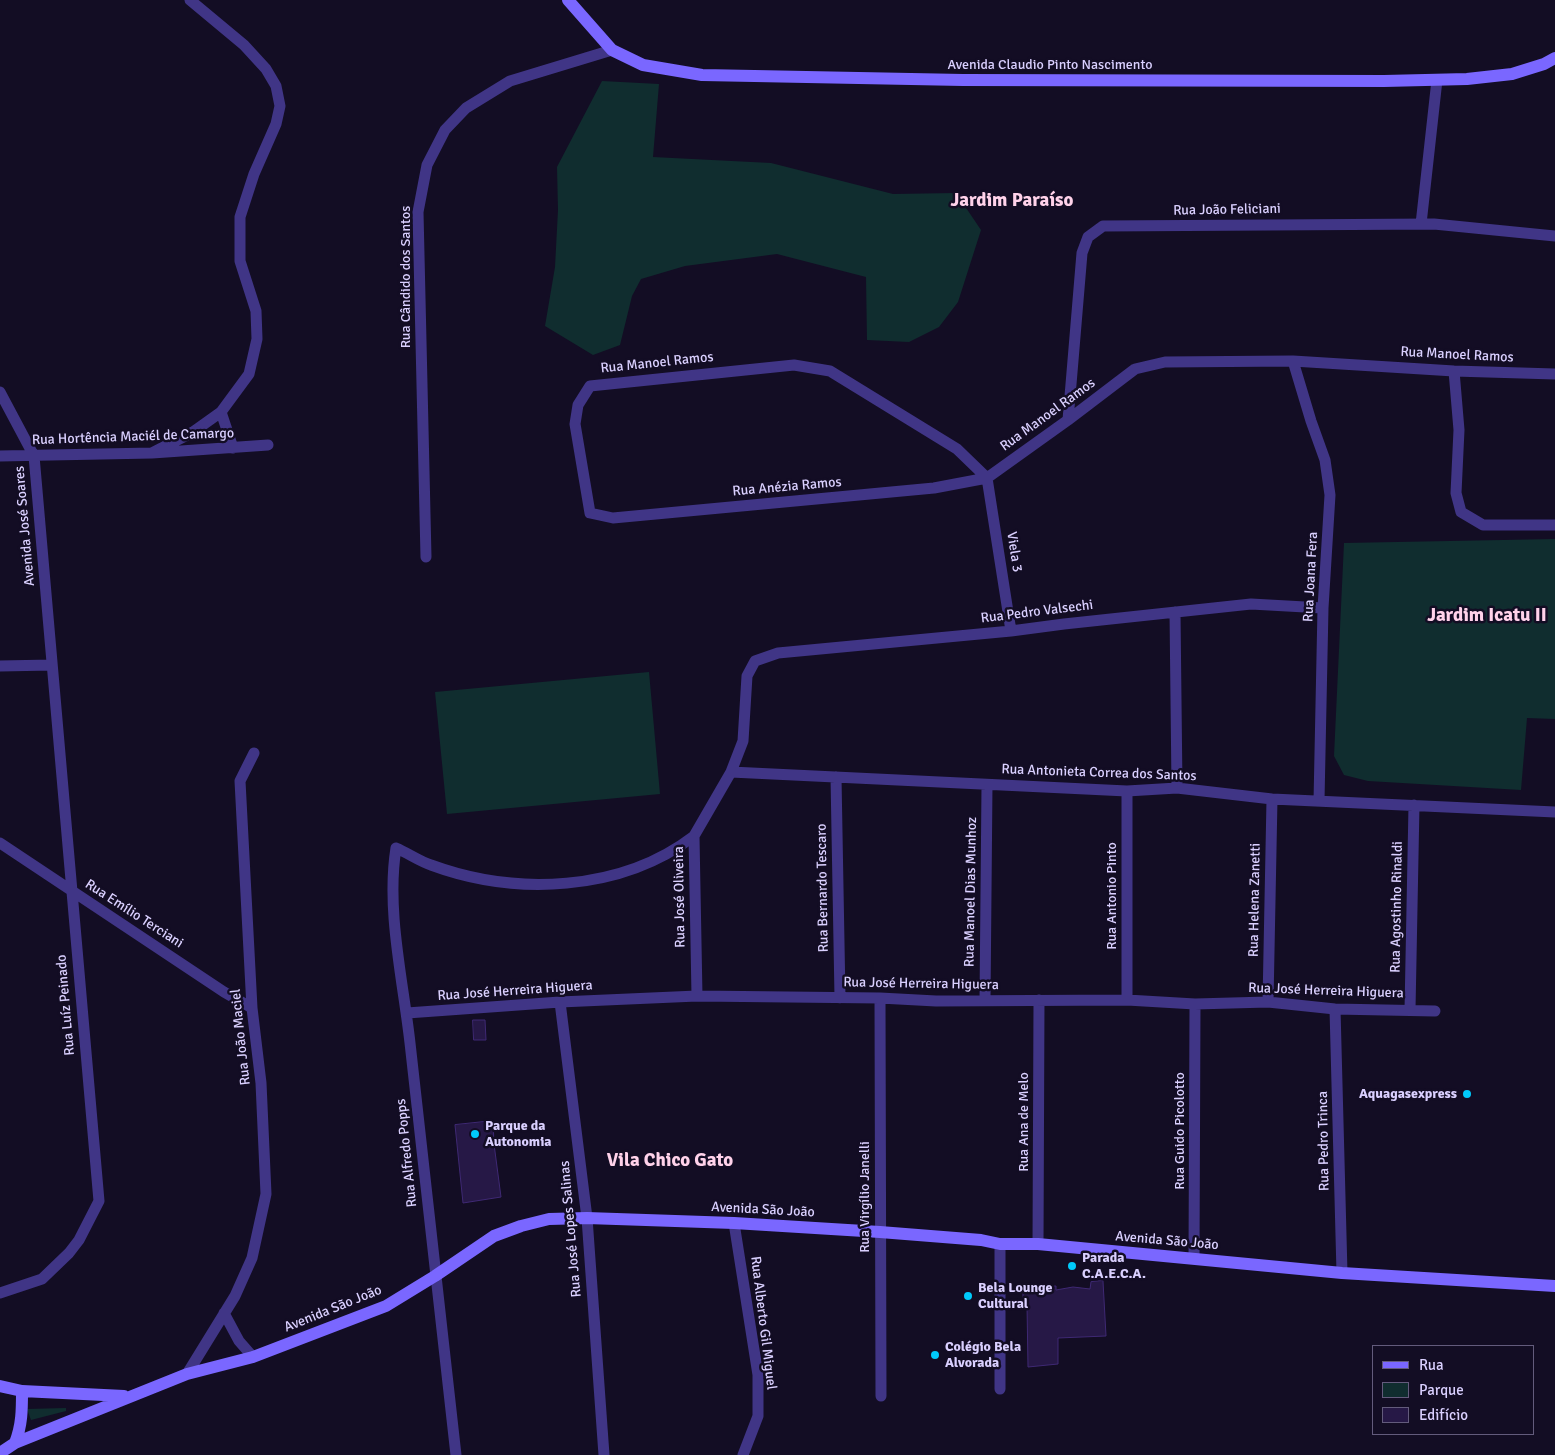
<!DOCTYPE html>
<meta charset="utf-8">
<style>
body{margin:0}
#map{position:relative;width:1555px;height:1455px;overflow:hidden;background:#130d24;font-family:Signika,sans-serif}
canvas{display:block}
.legend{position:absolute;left:1372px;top:1345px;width:162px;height:90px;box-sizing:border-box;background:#130d24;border:1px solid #635b7c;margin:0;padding:6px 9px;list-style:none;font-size:15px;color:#dad0ff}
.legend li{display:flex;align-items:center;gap:10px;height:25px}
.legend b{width:25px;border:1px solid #635b7c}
</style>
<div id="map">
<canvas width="1555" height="1455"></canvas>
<ul class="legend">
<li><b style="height:6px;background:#7a67ff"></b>Rua</li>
<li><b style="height:14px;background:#102d2f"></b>Parque</li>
<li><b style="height:14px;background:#261846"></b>Edifício</li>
</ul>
</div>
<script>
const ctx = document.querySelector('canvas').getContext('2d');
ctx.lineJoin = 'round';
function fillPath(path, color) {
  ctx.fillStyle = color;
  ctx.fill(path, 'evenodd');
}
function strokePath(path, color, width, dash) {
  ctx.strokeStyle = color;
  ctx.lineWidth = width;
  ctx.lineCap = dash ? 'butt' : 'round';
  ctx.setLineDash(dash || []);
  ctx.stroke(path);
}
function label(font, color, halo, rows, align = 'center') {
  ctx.font = font + ' Signika,sans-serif';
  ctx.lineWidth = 5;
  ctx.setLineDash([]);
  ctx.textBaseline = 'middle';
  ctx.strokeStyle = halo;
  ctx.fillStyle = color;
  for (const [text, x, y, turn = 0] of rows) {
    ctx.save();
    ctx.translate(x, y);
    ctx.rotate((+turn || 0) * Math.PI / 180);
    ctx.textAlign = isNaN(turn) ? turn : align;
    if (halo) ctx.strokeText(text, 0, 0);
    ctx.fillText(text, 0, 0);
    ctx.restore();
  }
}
const green = new Path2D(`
 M 602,81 L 659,84 L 653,157 L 771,163 L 893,194 L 956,193 L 981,230 L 958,302 L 939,327 L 909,342 L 867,340 L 866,277 L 777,254 L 685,266 L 641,279 L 632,296 L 620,345 L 593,355 L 545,326 L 555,267 L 558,210 L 557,167 Z
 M 1555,539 L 1555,719 L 1527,718 L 1521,790 L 1368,781 L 1344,775 L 1334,756 L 1344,543 Z
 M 649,672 L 660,794 L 447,814 L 435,692 Z
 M 66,1408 L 66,1411 L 31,1420 L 27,1409 Z`);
const building = new Path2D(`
 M 473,1020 L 485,1020 L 486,1040 L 474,1040 Z
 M 493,1121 L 494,1144 L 501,1197 L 463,1203 L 455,1125 Z
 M 1103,1281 L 1106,1336 L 1058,1338 L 1058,1364 L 1028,1367 L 1027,1305 L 1023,1305 L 1023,1288 L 1056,1286 L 1056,1290 L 1073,1287 L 1090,1289 L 1091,1282 Z`);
const street = new Path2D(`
 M 1421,224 L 1437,80
 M 1293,361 L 1311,421 L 1325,460 L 1330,495 L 1323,608 L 1319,801
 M 1454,371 L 1459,430 L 1456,493 L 1461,512 L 1483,525 L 1555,525
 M 0,392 L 34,456 L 99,1201 L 79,1240 L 69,1253 L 42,1279 L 0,1293
 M 221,412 L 233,448
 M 1068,420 L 1082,253 L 1088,237 L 1103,226 L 1434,224 L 1555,236
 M 152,453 L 193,432 L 221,412 L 249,374 L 257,339 L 256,311 L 240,261 L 240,217 L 254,174 L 276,124 L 280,106 L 276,86 L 266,69 L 244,45 L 190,0
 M 0,456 L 152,453 L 268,445
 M 426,557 L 418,212 L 427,165 L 445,130 L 466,108 L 510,81 L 612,50
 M 1175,612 L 1177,788
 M 1011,631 L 987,478 L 934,488 L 613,518 L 590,513 L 575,424 L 578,405 L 590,386 L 794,365 L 830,371 L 957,449 L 987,478 L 1068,420 L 1135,369 L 1165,362 L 1293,361 L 1454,371 L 1555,374
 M 0,666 L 52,665
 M 731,772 L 1127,791 L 1177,788 L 1272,799 L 1555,812
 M 836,777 L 840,998
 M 1127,791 L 1127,1000
 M 0,843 L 224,992 L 252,1008
 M 697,996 L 694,836 L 731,772 L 743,741 L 747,676 L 755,661 L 778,653 L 1011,631 L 1064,624 L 1251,604 L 1323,608
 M 880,998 L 881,1396
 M 985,1000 L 987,785
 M 560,1002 L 587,1218 L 604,1455
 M 1268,1002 L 1272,799
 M 1335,1009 L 1342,1273
 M 1410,1010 L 1414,805
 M 407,1013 L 560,1002 L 697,996 L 880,998 L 936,1001 L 1127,1000 L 1195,1004 L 1268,1002 L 1335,1009 L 1435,1011
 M 734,1223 L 758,1375 L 758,1416 L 743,1455
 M 1038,1244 L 1039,1000
 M 1194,1258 L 1195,1004
 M 224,1313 L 239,1341 L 253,1357
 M 187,1374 L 235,1296 L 252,1258 L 266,1194 L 261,1083 L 252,1008 L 240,781 L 254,753
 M 1000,1389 L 1000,1244
 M 456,1455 C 441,1317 425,1180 410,1043 C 403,980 386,910 396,848 C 408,853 419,861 431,865 C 515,896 621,892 694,836`);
const secondary = new Path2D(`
 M 568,0 L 612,50 L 643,65 L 702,75 L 963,80 L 1384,81 L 1467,79 L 1512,74 L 1544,64 L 1555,58
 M 0,1386 L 22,1391 L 124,1396
 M 15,1443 C 22,1425 22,1410 22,1391
 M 0,1453 L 15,1443 L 187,1374 L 253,1357 L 386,1306 L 435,1276 L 494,1236 L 521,1226 L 549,1219 L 587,1218 L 734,1223 L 880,1232 L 981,1240 L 1000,1244 L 1038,1244 L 1342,1273 L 1555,1286`);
const markers = [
 [1467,1094,5,"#00cafb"],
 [475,1134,5,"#00cafb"],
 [1072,1266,5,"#00cafb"],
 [968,1296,5,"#00cafb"],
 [935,1355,5,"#00cafb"]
];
const streetNames = [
 ["Avenida Claudio Pinto Nascimento",1050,65],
 ["Rua João Feliciani",1227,210,-1],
 ["Rua Cândido dos Santos",406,277,-90],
 ["Rua Manoel Ramos",1457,355,3],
 ["Rua Manoel Ramos",657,363,-6],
 ["Rua Manoel Ramos",1048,415,-36],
 ["Rua Hortência Maciél de Camargo",133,437,-2],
 ["Rua Anézia Ramos",787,487,-5],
 ["Avenida José Soares",25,526,-95],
 ["Viela 3",1014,552,81],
 ["Rua Joana Fera",1311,577,-87],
 ["Rua Pedro Valsechi",1037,612,-7],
 ["Rua Antonieta Correa dos Santos",1099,773,2],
 ["Rua Bernardo Tescaro",823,888,-91],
 ["Rua Manoel Dias Munhoz",971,892,-89],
 ["Rua Antonio Pinto",1112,896,-90],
 ["Rua José Oliveira",680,897,-91],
 ["Rua Helena Zanetti",1255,900,-89],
 ["Rua Agostinho Rinaldi",1397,907,-89],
 ["Rua Emílio Terciani",134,914,33],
 ["Rua José Herreira Higuera",921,984,1],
 ["Rua José Herreira Higuera",515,991,-4],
 ["Rua José Herreira Higuera",1326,991,2],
 ["Rua Luíz Peinado",66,1005,-95],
 ["Rua João Maciel",241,1037,-96],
 ["Rua Ana de Melo",1024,1122,-90],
 ["Rua Guido Picolotto",1180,1131,-90],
 ["Rua Pedro Trinca",1324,1141,-91],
 ["Rua Alfredo Popps",407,1153,-96],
 ["Rua Virgílio Janelli",865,1197,-90],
 ["Avenida São João",763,1210,3],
 ["Rua José Lopes Salinas",571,1229,-95],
 ["Avenida São João",1167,1241,5],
 ["Avenida São João",333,1309,-22],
 ["Rua Alberto Gil Miguel",763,1323,83]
];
const poiNames = [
 ["Aquagasexpress",1457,1094,"right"],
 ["Parque da",485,1126],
 ["Autonomia",485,1142],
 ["Parada",1082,1258],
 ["C.A.E.C.A.",1082,1274],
 ["Bela Lounge",978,1288],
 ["Cultural",978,1304],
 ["Colégio Bela",945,1347],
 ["Alvorada",945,1363]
];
const districtNames = [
 ["Jardim Paraíso",1012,201],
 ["Jardim Icatu II",1487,616],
 ["Vila Chico Gato",670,1161]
];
fillPath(green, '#102d2f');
fillPath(building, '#261846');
strokePath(building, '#3f2974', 1);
strokePath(street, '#403586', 11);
strokePath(secondary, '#7a67ff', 12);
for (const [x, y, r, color] of markers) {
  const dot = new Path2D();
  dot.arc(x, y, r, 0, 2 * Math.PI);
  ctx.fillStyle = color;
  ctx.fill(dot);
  strokePath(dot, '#130d24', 2);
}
label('14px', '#dad0ff', '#130d24', streetNames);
label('bold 14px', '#dad0ff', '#130d24', poiNames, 'left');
label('bold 19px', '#ffd2ea', '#130d24', districtNames);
</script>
